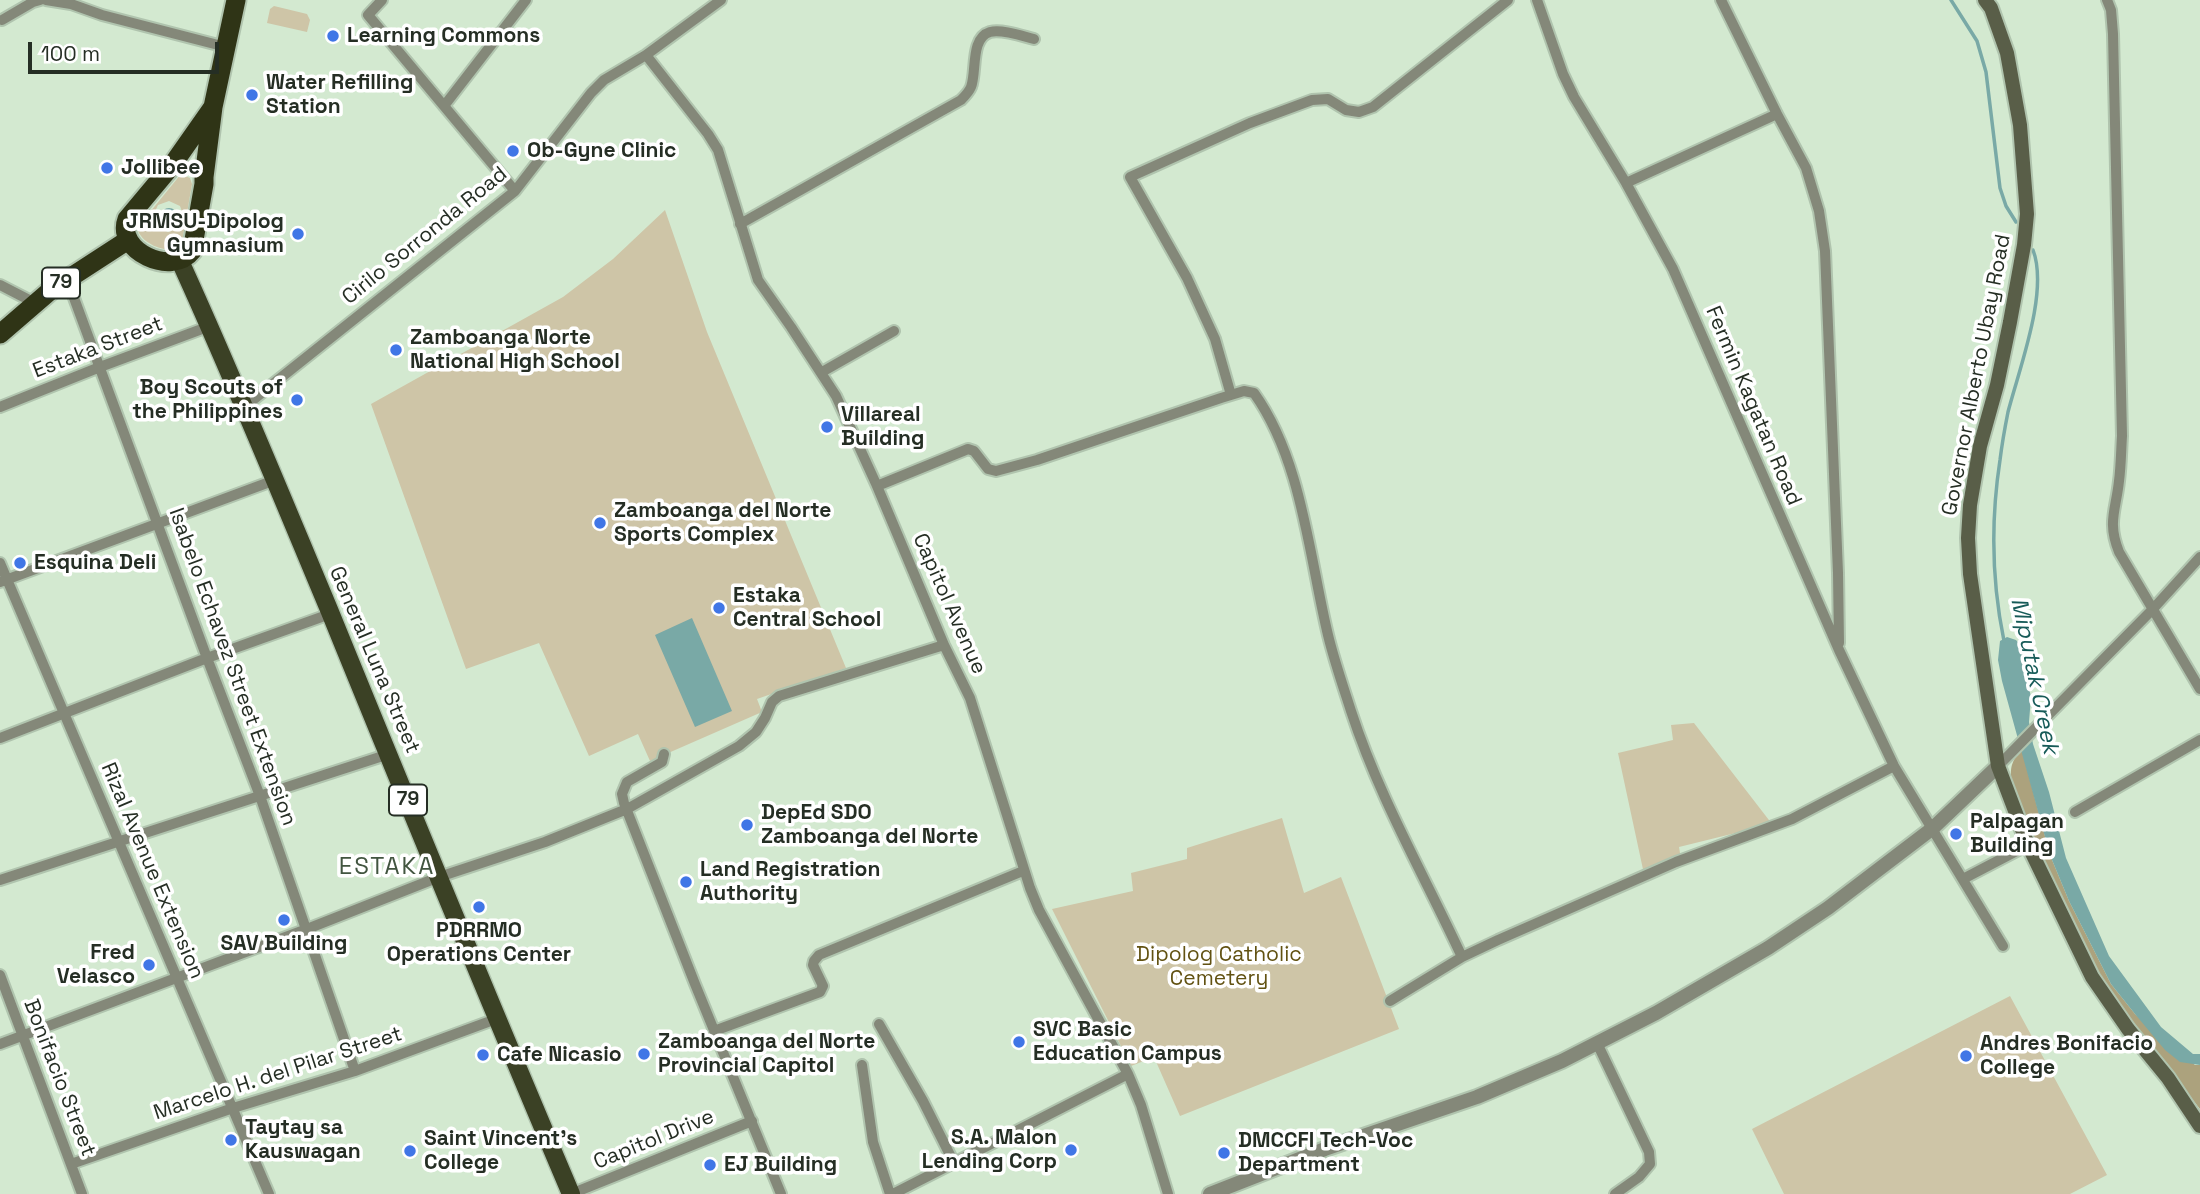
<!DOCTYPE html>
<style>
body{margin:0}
#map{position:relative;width:2200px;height:1194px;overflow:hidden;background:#d3e9d0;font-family:"Space Grotesk",sans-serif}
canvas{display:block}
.scale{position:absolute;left:28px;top:42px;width:191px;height:32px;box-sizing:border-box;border:4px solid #252e24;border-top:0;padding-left:9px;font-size:21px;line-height:24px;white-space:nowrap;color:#252e24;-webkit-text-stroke:5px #fff;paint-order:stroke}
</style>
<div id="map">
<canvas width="2200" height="1194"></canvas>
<div class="scale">100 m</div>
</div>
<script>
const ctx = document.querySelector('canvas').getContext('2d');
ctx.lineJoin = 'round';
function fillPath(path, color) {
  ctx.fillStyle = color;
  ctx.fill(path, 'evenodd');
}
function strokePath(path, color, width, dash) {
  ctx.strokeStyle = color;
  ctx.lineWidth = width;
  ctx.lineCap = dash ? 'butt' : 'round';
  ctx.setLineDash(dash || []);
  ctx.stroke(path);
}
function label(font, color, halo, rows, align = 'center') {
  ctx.font = font + ' "Space Grotesk",sans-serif';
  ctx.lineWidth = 7;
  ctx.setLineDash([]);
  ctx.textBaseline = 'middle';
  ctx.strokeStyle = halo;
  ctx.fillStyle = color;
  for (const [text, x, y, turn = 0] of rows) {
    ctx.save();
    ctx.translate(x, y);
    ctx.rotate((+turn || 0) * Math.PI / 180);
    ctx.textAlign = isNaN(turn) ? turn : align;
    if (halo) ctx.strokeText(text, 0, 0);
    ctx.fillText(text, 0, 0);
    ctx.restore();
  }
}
const green = new Path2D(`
 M 274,6 L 307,14 L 310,20 L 307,32 L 267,23 L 270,9 Z
 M 181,174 L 190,178 L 192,184 L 182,242 L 176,250 C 161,251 141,243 137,228 ZM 169,201 L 180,206 L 184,217 L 179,227 L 168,232 L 158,227 L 153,216 L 158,205 Z
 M 665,210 L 707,332 L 846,668 L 757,699 L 762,712 L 650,761 L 638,734 L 589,756 L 539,643 L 466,669 L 371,404 L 563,297 L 613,259 Z
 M 1694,723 L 1772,824 L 1679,847 L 1681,859 L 1644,874 L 1618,753 L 1673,740 L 1671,725 Z
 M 1282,818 L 1304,893 L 1341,877 L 1399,1029 L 1180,1116 L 1154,1057 L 1131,1066 L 1052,909 L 1133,891 L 1131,873 L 1187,859 L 1187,848 Z
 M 2010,996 L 2107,1175 L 2070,1194 L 1784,1194 L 1752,1129 Z`);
const forest = new Path2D(`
 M 2022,750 L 2050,855 L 2069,901 L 2111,984 L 2135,1014 L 2195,1065 L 2200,1065 L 2200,1109 L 2105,989 L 2060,897 L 2014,790 C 2009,774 2009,762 2022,750 Z`);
const water = new Path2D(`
 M161 216a8 8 0 1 1 16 0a8 8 0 1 1-16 0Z
 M 692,618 L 732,711 L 695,727 L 655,635 Z
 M 2007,637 L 2016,640 L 2022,647 L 2026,657 L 2026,675 L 2031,697 L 2029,722 L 2033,744 L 2049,792 L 2066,858 L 2109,956 L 2161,1027 L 2193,1054 L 2200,1054 L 2200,1065 L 2180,1062 L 2165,1050 L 2135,1014 L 2111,984 L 2069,901 L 2050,855 L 2002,681 L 1998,660 L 2000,641 Z`);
const stream = new Path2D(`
 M 1951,0 L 1977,41 L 1986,72 L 2000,188 L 2006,206 L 2016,222
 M 2004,641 C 1992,583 1991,519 2000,460 C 2002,444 2005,427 2008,412 C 2019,369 2049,292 2033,250`);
const minor = new Path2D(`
 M 46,0 L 71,4 L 102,15 L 226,47
 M 382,0 L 368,15 L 515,191
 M 1537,0 L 1563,74 L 1574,97 L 1626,183 L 1673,269 L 1839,650 L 1894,766 L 2003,946
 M 1721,0 L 1777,114 L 1806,168 L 1819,211 L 1825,251 L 1838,573 L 1839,643
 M 2107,0 L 2111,10 L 2113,34 L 2122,436 C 2121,451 2121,466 2119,481 C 2116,510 2107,522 2119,552 L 2200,689
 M 2,20 L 33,2 L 40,0
 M 646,55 L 708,134 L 718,150 L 758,280 L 791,327 L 836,396 L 877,486 L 944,645 L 970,698 L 1030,888 L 1039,910 L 1128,1074 L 1141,1105 L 1168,1194
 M 444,106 L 526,0
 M 1626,183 L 1777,114
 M 740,224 L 961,100 C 965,96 969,92 971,87 C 977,72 970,38 990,32 C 1002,29 1022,36 1034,39
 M 67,279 L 207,658 L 260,796 L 355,1071
 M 0,285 L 35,303
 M 822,372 L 894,331
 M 1231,395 L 1215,339 L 1187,278 L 1130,177 L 1250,123 L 1312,100 L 1328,99 L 1346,110 L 1359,112 L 1373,107 L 1508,0
 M 0,407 L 100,367 L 210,326
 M 244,407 L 515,191 L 591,93 L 604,80 L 646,55 L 721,0
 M 877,486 L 968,449 L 974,451 L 988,469 L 996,471 L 1037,460 L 1221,398 L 1244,391 L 1254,393 C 1302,460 1309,556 1328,635 C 1334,660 1343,686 1351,711 C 1379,797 1424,875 1462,957
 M 0,563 L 269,1194
 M 0,582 L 275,480
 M 0,738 L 207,658 L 330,614
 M 664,754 L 662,762 L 627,782 L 622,794 L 624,803 L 695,984 L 781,1194
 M 1998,766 L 2152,610 L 2200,557
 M 2075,812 L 2200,740
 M 1963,879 L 2028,845
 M 0,880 L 389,754
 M 0,975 L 82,1194
 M 1390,1001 L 1462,957 L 1498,940 L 1676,862 L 1792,819 L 1894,766
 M 879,1024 L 923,1101 L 954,1163
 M 714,1031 L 820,992 L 823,986 L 813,965 L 814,961 L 819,955 L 1023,871
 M 1597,1043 L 1649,1152 L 1650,1164 L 1639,1177 L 1615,1194
 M 0,1044 L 307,929 L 439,877 L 545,842 L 627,809 L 739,746 L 756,732 L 765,718 L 772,702 L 779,696 L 944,645
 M 862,1065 L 873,1142 L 890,1194
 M 71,1164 L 233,1108 L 355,1071 L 496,1019
 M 571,1194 L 752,1121
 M 893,1194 L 1128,1074`);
const tertiary = new Path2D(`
 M 1210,1194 L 1325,1149 L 1477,1097 L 1562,1061 L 1656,1013 L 1768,948 L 1828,908 L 1933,828 L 1998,766`);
const secondary = new Path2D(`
 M 1985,0 L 1991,8 L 2007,53 L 2020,125 L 2027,214 L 2024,245 L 2010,322 L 1997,385 L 1980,446 L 1970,505 L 1968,538 L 1970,574 L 1998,766 L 2028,845 L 2092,977 L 2128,1029 L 2168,1078 L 2200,1126`);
const primary = new Path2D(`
 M 180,261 C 233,377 281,495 330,612 C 409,806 489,1001 571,1194`);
const trunk = new Path2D(`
 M 213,107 L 173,164 L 127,219 C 115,251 172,277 192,251 L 204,184 L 204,177 L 213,107 L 236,0
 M 0,334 L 51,290 L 128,240`);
const markers = [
 [333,36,7,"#4076e6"],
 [252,95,7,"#4076e6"],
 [513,151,7,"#4076e6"],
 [107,168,7,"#4076e6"],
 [298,234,7,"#4076e6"],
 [396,350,7,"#4076e6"],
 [297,400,7,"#4076e6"],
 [827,427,7,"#4076e6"],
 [600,523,7,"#4076e6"],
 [20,563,7,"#4076e6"],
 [719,608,7,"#4076e6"],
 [747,825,7,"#4076e6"],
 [1956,834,7,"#4076e6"],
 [686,882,7,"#4076e6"],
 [479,907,7,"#4076e6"],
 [284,920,7,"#4076e6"],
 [149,965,7,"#4076e6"],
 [1019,1042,7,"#4076e6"],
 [644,1054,7,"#4076e6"],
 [483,1055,7,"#4076e6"],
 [1966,1056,7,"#4076e6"],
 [231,1140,7,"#4076e6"],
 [1071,1150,7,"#4076e6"],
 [410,1151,7,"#4076e6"],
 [1224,1153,7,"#4076e6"],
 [710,1165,7,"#4076e6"]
];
const shields = [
 [61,283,38],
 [408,800,38]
];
const shieldNames = [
 ["79",61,283],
 ["79",408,800]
];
const poiNames = [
 ["Learning Commons",347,36],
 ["Water Refilling",266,83],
 ["Station",266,107],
 ["Ob-Gyne Clinic",527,151],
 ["Jollibee",121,168],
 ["JRMSU-Dipolog",284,222,"right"],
 ["Gymnasium",284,246,"right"],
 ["Zamboanga Norte",410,338],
 ["National High School",410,362],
 ["Boy Scouts of",283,388,"right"],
 ["the Philippines",283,412,"right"],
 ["Villareal",841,415],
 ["Building",841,439],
 ["Zamboanga del Norte",614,511],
 ["Sports Complex",614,535],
 ["Esquina Deli",34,563],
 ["Estaka",733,596],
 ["Central School",733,620],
 ["DepEd SDO",761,813],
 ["Zamboanga del Norte",761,837],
 ["Palpagan",1970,822],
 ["Building",1970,846],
 ["Land Registration",700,870],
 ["Authority",700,894],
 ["PDRRMO",479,931,"center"],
 ["Operations Center",479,955,"center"],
 ["SAV Building",284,944,"center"],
 ["Fred",135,953,"right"],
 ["Velasco",135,977,"right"],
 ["SVC Basic",1033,1030],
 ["Education Campus",1033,1054],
 ["Zamboanga del Norte",658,1042],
 ["Provincial Capitol",658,1066],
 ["Andres Bonifacio",1980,1044],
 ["College",1980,1068],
 ["Cafe Nicasio",497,1055],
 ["Taytay sa",245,1128],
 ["Kauswagan",245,1152],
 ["S.A. Malon",1057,1138,"right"],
 ["Lending Corp",1057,1162,"right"],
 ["Saint Vincent's",424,1139],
 ["College",424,1163],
 ["DMCCFI Tech-Voc",1238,1141],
 ["Department",1238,1165],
 ["EJ Building",724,1165]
];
const streetNames = [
 ["Cirilo Sorronda Road",425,236,-39],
 ["Estaka Street",98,348,-21],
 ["Governor Alberto Ubay Road",1977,375,-79],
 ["Fermin Kagatan Road",1753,406,67],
 ["Capitol Avenue",949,604,66],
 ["General Luna Street",374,660,67],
 ["Isabelo Echavez Street Extension",232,667,70],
 ["Rizal Avenue Extension",152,871,67],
 ["Marcelo H. del Pilar Street",278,1074,-18],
 ["Bonifacio Street",59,1078,69],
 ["Capitol Drive",654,1140,-22]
];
const parkNames = [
 ["Dipolog Catholic",1219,955],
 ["Cemetery",1219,979]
];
const waterNames = [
 ["Miputak Creek",2034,676,78]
];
const quarterNames = [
 ["ESTAKA",387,867]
];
fillPath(green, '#cec5a7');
fillPath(forest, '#aca27d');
fillPath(water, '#79a9a6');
strokePath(stream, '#79a9a6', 3.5);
strokePath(minor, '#b0c4ae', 14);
strokePath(tertiary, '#b0c4ae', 18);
strokePath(secondary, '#b0c4ae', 18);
strokePath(primary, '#b0c4ae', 21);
strokePath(trunk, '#b0c4ae', 23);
strokePath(minor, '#848879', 10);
strokePath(tertiary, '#848879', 14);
strokePath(secondary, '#595e48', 14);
strokePath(primary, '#3b4125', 18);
strokePath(trunk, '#2f3416', 19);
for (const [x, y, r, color] of markers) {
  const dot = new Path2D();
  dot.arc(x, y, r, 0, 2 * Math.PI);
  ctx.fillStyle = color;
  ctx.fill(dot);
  strokePath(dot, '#fff', 2.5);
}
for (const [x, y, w] of shields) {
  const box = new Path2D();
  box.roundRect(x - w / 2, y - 15.5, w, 31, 5);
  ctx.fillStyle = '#fff';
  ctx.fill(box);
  strokePath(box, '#252e24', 2);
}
label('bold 19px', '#252e24', null, shieldNames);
label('bold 21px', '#252e24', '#fff', poiNames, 'left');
label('21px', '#252e24', '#fff', streetNames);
label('21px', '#625212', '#fff', parkNames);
label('italic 23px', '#175b58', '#fff', waterNames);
ctx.letterSpacing = '2px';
label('24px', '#425540', '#fff', quarterNames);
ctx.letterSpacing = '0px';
</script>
